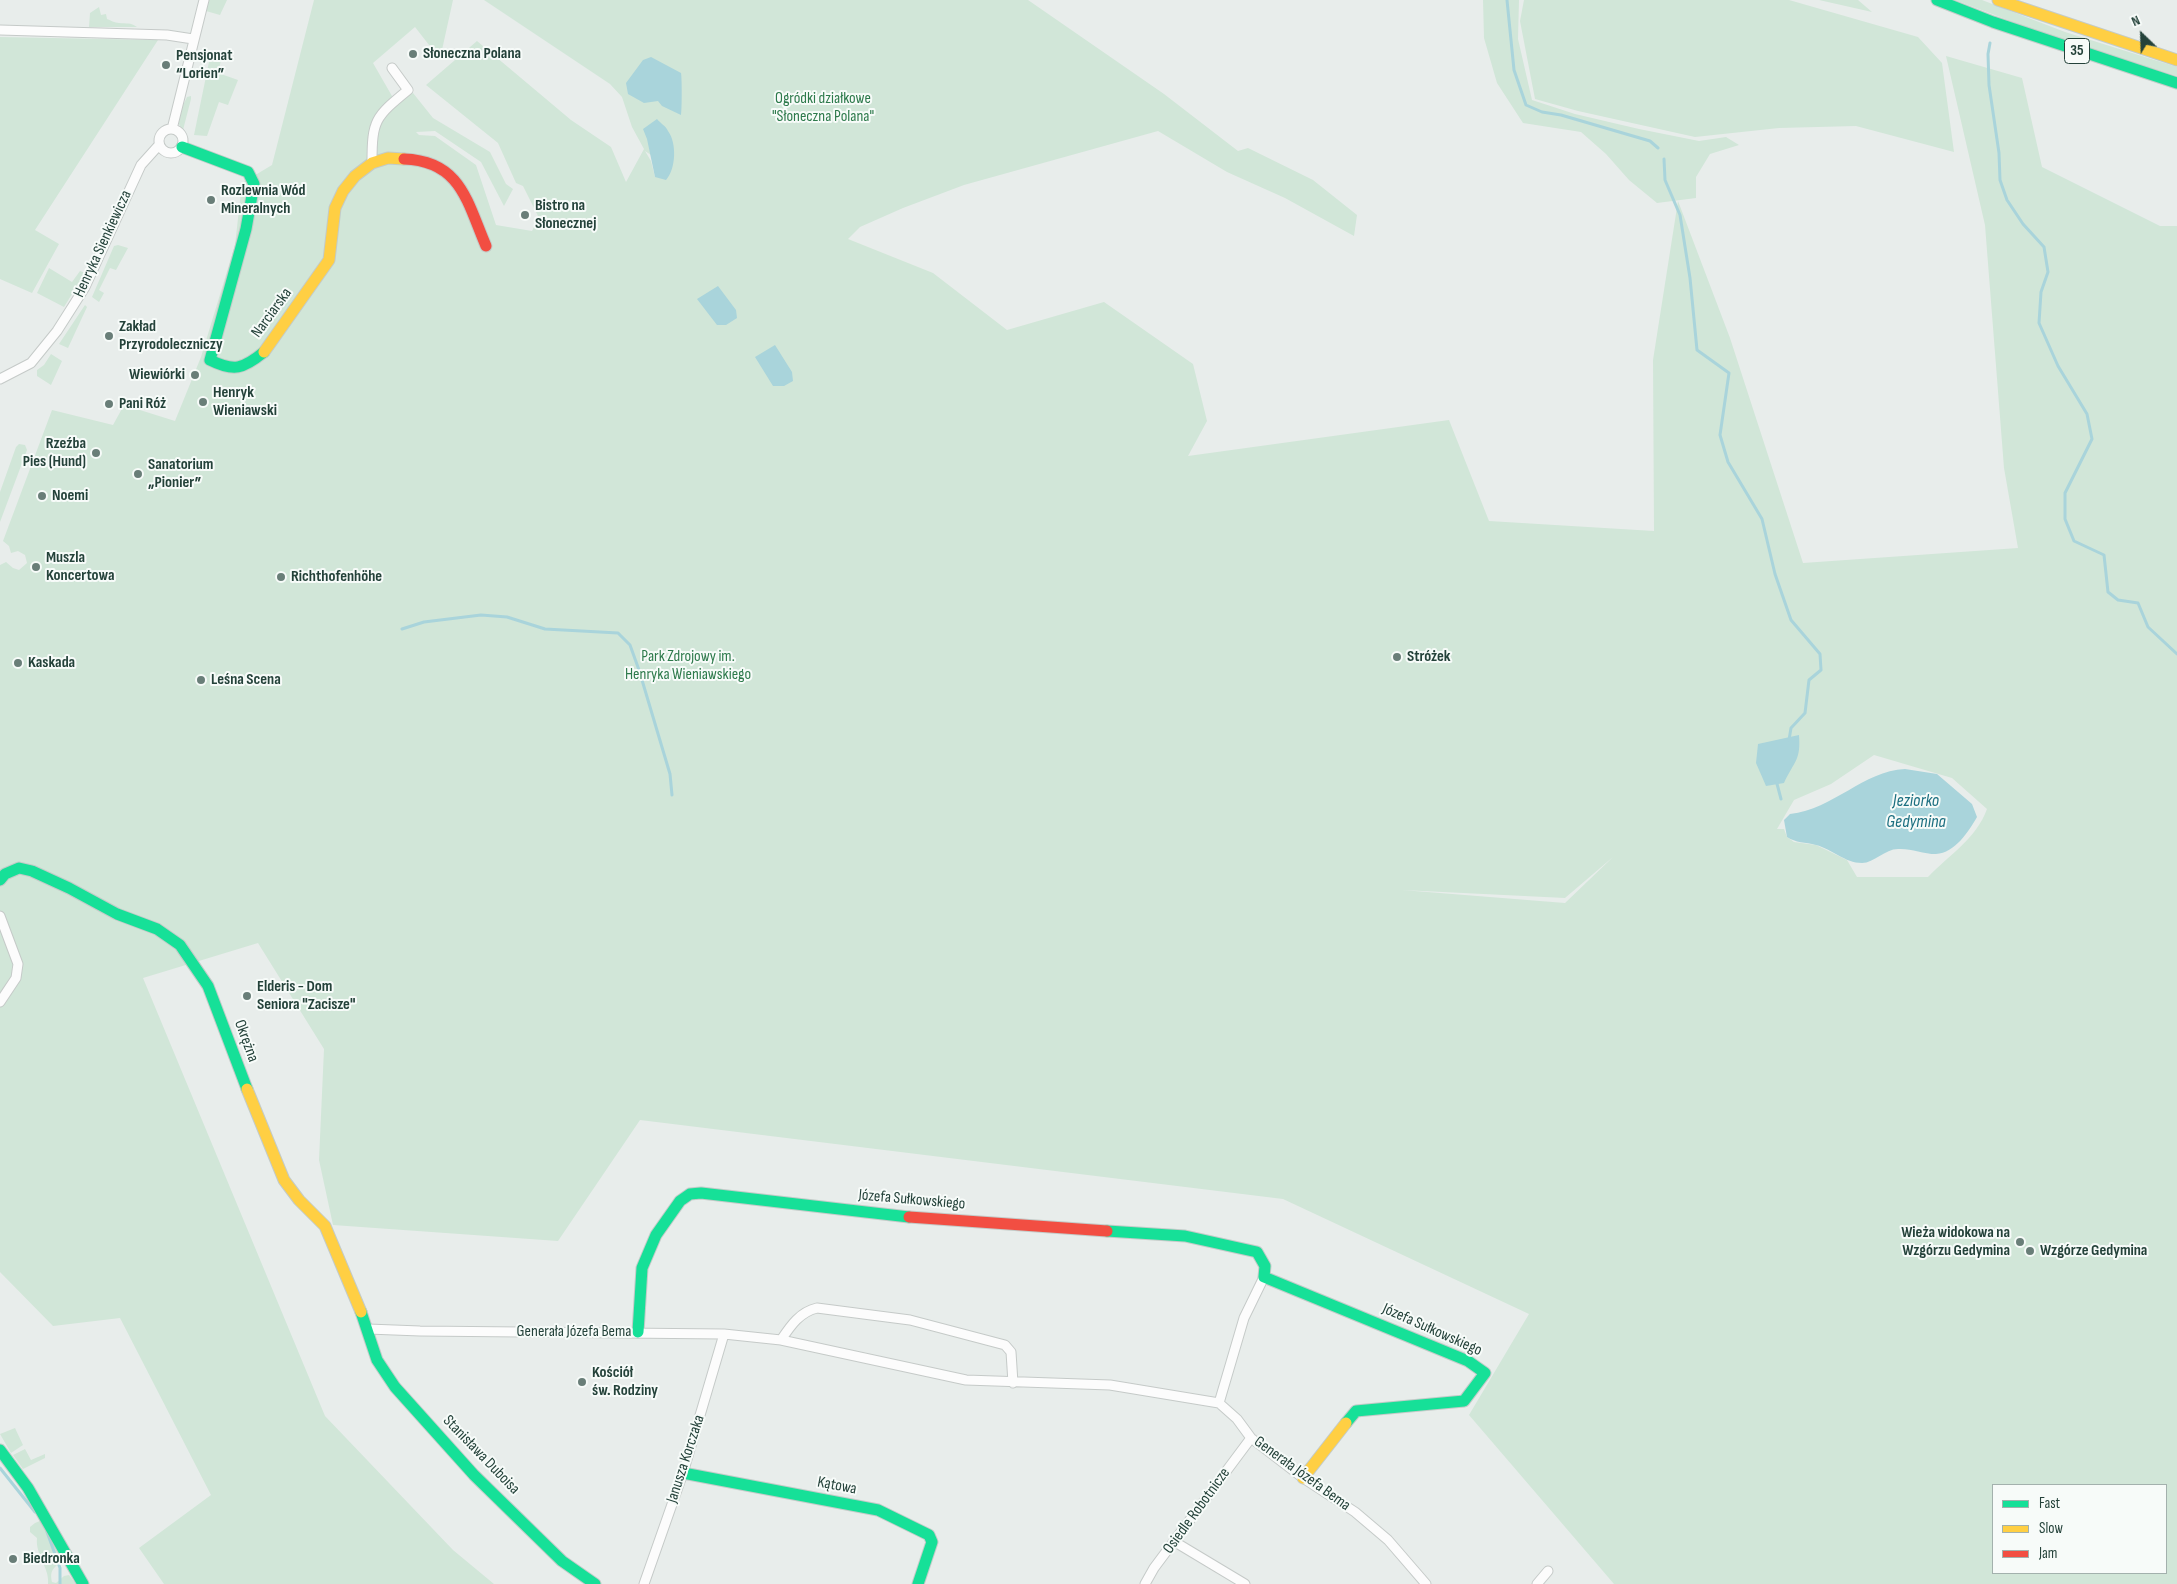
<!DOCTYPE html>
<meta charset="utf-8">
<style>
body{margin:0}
#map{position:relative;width:2177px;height:1584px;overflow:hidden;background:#e8edeb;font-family:"Sofia Sans Condensed",sans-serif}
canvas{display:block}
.legend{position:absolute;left:1992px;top:1484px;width:175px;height:90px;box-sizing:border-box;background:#f7fbf9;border:1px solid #a3b1ad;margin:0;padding:6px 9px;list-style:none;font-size:15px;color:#24423a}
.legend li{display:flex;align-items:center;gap:10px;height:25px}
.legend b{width:25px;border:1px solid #a3b1ad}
.north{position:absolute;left:2117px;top:10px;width:50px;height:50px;-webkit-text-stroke:4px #f7fbf9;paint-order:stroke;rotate:336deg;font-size:14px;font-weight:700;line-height:20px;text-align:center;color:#24423a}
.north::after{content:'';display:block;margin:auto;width:18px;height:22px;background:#24423a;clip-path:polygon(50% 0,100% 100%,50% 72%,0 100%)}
</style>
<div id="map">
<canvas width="2177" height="1584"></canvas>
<ul class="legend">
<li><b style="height:6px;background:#16e098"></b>Fast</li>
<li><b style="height:6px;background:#ffcf43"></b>Slow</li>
<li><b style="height:6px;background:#f24e42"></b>Jam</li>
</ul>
<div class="north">N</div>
</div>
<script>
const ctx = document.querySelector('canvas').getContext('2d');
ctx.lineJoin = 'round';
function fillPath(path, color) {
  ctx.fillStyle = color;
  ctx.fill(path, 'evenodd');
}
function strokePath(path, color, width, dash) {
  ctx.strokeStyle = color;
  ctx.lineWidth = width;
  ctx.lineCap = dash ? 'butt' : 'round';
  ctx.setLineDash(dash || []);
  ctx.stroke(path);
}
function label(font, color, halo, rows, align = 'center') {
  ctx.font = font + ' "Sofia Sans Condensed",sans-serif';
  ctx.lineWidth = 4;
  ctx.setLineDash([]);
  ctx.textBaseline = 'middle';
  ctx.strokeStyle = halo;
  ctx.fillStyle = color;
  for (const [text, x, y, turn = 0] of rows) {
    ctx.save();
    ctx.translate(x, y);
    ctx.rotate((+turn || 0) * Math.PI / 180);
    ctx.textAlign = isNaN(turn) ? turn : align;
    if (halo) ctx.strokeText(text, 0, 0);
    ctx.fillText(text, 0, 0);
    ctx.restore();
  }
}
const green = new Path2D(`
 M 209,0 L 227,0 L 220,15 L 206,11 Z
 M 314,0 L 453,0 L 440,59 L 415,27 L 373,63 L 396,103 L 413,93 L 433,118 L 490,152 L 506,184 L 513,189 L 504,206 L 481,162 L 435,131 L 416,132 L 419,135 L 435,136 L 476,165 L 496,225 L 532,231 L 539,218 L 523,186 L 516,183 L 498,143 L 426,85 L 477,41 L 571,120 L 611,147 L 626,182 L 644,149 L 632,127 L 622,97 L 610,84 L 484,0 L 1028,0 L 1164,94 L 1238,151 L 1248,148 L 1313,180 L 1357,215 L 1354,236 L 1285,198 L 1227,172 L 1158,131 L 964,185 L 903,208 L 860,227 L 848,239 L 933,273 L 1007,330 L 1104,302 L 1193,364 L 1207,421 L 1188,456 L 1449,420 L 1489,521 L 1654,531 L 1653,360 L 1678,201 L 1730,338 L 1803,563 L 2018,548 L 2004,468 L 1985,225 L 1946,56 L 2022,78 L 2042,167 L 2160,226 L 2177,226 L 2177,1584 L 1614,1584 L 1469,1415 L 1529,1314 L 1283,1199 L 640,1120 L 558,1241 L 333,1225 L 319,1160 L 324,1049 L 258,943 L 143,978 L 325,1416 L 453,1550 L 494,1584 L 164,1584 L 139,1548 L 211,1495 L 120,1318 L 53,1326 L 0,1272 L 0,565 L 6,562 L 13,568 L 19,570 L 27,563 L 25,555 L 18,551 L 11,553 L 9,546 L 3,541 L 52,410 L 113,425 L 124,405 L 175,421 L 201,357 L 235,245 L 242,183 L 272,165 ZM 645,151 L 666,165 L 655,177 L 651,161 ZM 1874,755 L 1952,778 L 1987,809 C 1976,839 1949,855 1928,877 L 1857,877 L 1847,860 L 1816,845 L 1794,842 L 1787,837 L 1784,829 L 1777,829 L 1794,800 L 1831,784 ZM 1613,857 L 1565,903 L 1402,890 L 1565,898 ZM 1993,1485 L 2166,1485 L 2166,1573 L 1993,1573 Z
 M 1483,0 L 1519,0 L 1518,39 L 1532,100 L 1575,114 L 1639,129 L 1699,141 L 1726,137 L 1739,145 L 1710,154 L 1696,177 L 1696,198 L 1657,203 L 1629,180 L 1606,154 L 1581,132 L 1523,123 L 1497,83 L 1484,38 Z
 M 1524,0 L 1789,0 L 1918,37 L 1942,63 L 1954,152 L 1856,126 L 1779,128 L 1695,137 L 1578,111 L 1535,99 L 1520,21 Z
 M 1819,0 L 1858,0 L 1872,12 Z
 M 1955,0 L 1982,0 L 2065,32 L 2177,67 L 2177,76 L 2066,42 Z
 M 99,7 L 101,15 L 106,14 L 107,19 C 110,20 115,23 119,23 C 127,24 130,22 137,27 L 89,27 L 90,13 Z
 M 0,37 L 158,40 L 35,230 L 59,244 L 32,293 L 0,279 Z
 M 210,57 L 221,60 L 218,73 L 238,80 L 228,105 L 219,102 L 207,136 L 194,135 Z
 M 191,96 L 191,99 L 183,130 C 173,120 182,108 187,97 Z
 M 118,245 L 128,248 L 116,270 L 110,268 L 99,290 L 104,293 L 99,302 L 92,297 L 114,246 Z
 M 49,268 L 72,282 L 80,271 L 85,273 L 64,307 L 37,293 Z
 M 85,305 L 87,307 L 68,348 L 59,344 Z
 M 51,354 L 62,361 L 51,385 L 37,376 L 37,370 L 44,365 Z
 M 19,444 L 25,445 L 27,450 L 0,522 L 0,492 L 16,447 Z
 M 15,1428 L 23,1445 L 11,1453 L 0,1434 Z
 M 25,1449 L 31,1460 L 45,1454 L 45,1458 L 23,1469 L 13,1455 Z
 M 40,1521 L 64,1560 C 55,1567 49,1569 52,1582 L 56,1583 L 64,1576 L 69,1575 L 76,1584 L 48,1584 C 50,1568 35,1555 37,1538 L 30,1532 L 30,1527 L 35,1523 Z`);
const water = new Path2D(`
 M 651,57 L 681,73 C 682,78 682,110 681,115 L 662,106 L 658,101 L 644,103 L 628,94 L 626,83 L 643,60 Z
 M 657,119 C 660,123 666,126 668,131 C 677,143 676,169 666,180 L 655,177 L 647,139 L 643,129 Z
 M 718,286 L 736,310 L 737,318 L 726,325 L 717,325 L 697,299 Z
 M 775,345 L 792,372 L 793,381 L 784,386 L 773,386 L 755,357 Z
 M 1799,735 C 1801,761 1794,761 1784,783 L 1766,786 L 1756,763 L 1758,744 Z
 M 1905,769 L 1937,774 L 1972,804 L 1977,817 C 1969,831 1955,853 1936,854 C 1923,854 1910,848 1898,849 C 1885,849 1874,863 1862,863 C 1845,863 1832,849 1816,845 C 1805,842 1796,843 1787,837 L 1784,820 L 1790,814 C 1834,809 1863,771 1905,769 Z`);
const stream = new Path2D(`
 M 1507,0 L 1514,70 L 1526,105 L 1542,112 L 1561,115 L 1650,141 L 1658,148
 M 1990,43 L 1988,54 L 1989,85 L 1999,153 L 2000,180 L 2007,200 L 2023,224 L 2044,247 L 2048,272 L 2041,292 L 2039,323 L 2058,366 L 2087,414 L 2092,439 L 2065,493 L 2065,519 L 2074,541 L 2104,555 L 2108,592 L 2118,600 L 2138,603 L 2148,627 L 2177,654
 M 1664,159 L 1665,180 L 1680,215 L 1690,278 L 1697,350 L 1729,373 L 1720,435 L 1728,462 L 1762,519 L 1775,574 L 1791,620 L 1820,654 L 1821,670 L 1809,680 L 1805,713 L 1791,728 L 1789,740
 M 402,629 L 424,622 L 481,615 L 507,617 L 545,629 L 618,633 L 630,645 L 639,670 L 670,774 L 672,795
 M 1776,780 L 1781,799
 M 0,1468 L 35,1512
 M 47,1532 L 60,1568 L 60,1584`);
const street = new Path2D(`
 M 0,30 L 167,35 L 193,39
 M159 141a12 12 0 1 1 24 0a12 12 0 1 1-24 0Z
 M 172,129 L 204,0
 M 372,163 C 372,120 375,117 408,90 L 392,68
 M 0,379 L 31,363 L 57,331 L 85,287 L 141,165 L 159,145
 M 0,916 L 18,964 L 16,978 L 0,1002
 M 368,1329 L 420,1331 L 724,1334 L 781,1340 L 966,1380 L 1110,1385 L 1219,1403 L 1237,1419 L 1251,1438 L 1303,1478 L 1355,1512 L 1388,1540 L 1426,1584
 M 781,1340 C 791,1325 800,1312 817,1308 L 910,1320 L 1005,1345 L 1011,1352 L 1013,1383
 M 1219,1403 L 1244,1318 L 1264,1277
 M 1175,1542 L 1245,1584
 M 644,1584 L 683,1473 L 724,1334
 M 1145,1584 L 1154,1568 L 1251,1438
 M 1537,1584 L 1548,1571`);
const fast = new Path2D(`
 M 1937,0 L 1993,22 L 2177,83
 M 182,147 L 248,172 L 254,184 L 246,229 L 210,360 C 234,372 243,369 264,352
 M 0,880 L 5,874 L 19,868 L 32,871 L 69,888 L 117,914 L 157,929 L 180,945 L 208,986 L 247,1089
 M 1107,1231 L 1185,1236 L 1257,1252 L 1265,1266 L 1264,1277 L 1468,1361 L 1485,1373 L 1464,1401 L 1356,1411 L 1346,1423
 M 361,1312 L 377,1360 L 395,1387 L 474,1475 L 562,1561 L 595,1584
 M 638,1332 L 642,1268 L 656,1235 L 680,1201 L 690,1194 L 701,1193 L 909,1217
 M 0,1450 L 28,1488 L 83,1584
 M 683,1473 L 878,1510 L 929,1535 L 932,1542 L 918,1584`);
const slow = new Path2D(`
 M 1998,0 L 2177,60
 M 264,352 L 329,260 L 335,208 L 343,191 L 355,176 L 372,163 L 388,158 L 404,159
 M 247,1089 L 284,1180 L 299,1200 L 325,1226 L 361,1312
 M 1303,1478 L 1346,1423`);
const jam = new Path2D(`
 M 404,159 C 461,161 467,202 486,246
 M 909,1217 L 1107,1231`);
const markers = [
 [413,54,5,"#697e78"],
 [166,65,5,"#697e78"],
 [211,200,5,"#697e78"],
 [525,215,5,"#697e78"],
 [109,336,5,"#697e78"],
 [195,375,5,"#697e78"],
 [203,402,5,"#697e78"],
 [109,404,5,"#697e78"],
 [96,453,5,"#697e78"],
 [138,474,5,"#697e78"],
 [42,496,5,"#697e78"],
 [36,567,5,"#697e78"],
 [281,577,5,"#697e78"],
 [1397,657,5,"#697e78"],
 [18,663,5,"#697e78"],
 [201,680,5,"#697e78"],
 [247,996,5,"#697e78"],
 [2020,1242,5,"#697e78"],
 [2030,1251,5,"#697e78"],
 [582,1382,5,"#697e78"],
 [13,1559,5,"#697e78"]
];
const shields = [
 [2077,51,25]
];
const shieldNames = [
 ["35",2077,51]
];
const poiNames = [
 ["Słoneczna Polana",423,54],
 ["Pensjonat",176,56],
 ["“Lorien”",176,74],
 ["Rozlewnia Wód",221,191],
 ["Mineralnych",221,209],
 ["Bistro na",535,206],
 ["Słonecznej",535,224],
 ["Zakład",119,327],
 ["Przyrodoleczniczy",119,345],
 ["Wiewiórki",185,375,"right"],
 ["Henryk",213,393],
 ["Wieniawski",213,411],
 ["Pani Róż",119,404],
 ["Rzeźba",86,444,"right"],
 ["Pies (Hund)",86,462,"right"],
 ["Sanatorium",148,465],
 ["„Pionier”",148,483],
 ["Noemi",52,496],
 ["Muszla",46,558],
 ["Koncertowa",46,576],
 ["Richthofenhöhe",291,577],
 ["Stróżek",1407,657],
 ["Kaskada",28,663],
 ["Leśna Scena",211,680],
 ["Elderis - Dom",257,987],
 ["Seniora \"Zacisze\"",257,1005],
 ["Wieża widokowa na",2010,1233,"right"],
 ["Wzgórzu Gedymina",2010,1251,"right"],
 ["Wzgórze Gedymina",2040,1251],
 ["Kościół",592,1373],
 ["św. Rodziny",592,1391],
 ["Biedronka",23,1559]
];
const parkNames = [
 ["Ogródki działkowe",823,99],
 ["\"Słoneczna Polana\"",823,117],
 ["Park Zdrojowy im.",688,657],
 ["Henryka Wieniawskiego",688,675]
];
const streetNames = [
 ["Henryka Sienkiewicza",103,244,-65],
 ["Narciarska",272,313,-54],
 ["Okrężna",246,1041,70],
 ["Józefa Sułkowskiego",912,1200,5],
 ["Józefa Sułkowskiego",1432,1330,24],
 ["Generała Józefa Bema",574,1332],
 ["Stanisława Duboisa",481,1455,46],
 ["Janusza Korczaka",686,1459,-72],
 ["Generała Józefa Bema",1302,1474,36],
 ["Kątowa",837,1486,11],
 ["Osiedle Robotnicze",1197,1511,-54]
];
const waterNames = [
 ["Jeziorko",1916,801],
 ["Gedymina",1916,822]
];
fillPath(green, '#d1e6d8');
fillPath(water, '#a9d4db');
strokePath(stream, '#a9d4db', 3);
strokePath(street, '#c5cac8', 11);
strokePath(fast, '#c3cbc8', 13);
strokePath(slow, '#c3cbc8', 13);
strokePath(jam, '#c3cbc8', 13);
strokePath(street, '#fcfcfc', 9);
strokePath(fast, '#16e098', 11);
strokePath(slow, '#ffcf43', 11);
strokePath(jam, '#f24e42', 11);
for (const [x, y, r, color] of markers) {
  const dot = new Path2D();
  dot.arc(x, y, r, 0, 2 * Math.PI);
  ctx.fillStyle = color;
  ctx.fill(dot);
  strokePath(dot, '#f7fbf9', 2);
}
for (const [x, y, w] of shields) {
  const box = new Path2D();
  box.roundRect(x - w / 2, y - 12.5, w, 25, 4);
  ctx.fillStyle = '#f7fbf9';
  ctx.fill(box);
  strokePath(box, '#24423a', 1);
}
label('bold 15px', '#24423a', null, shieldNames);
label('bold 16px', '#24423a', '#f7fbf9', poiNames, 'left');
label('16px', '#2d7a4b', '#f7fbf9', parkNames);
label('16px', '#24423a', '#f7fbf9', streetNames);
label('italic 18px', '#1c6f80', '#f7fbf9', waterNames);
</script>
